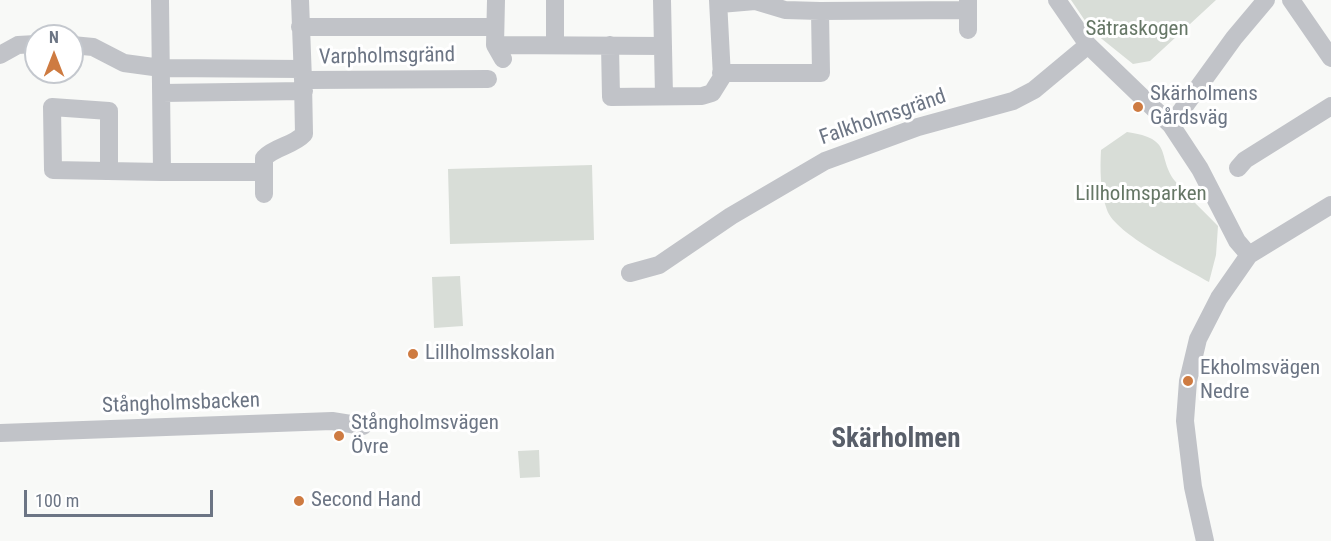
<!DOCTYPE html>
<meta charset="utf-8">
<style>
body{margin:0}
#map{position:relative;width:1331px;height:541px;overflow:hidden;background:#f8f9f7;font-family:"Roboto Condensed",sans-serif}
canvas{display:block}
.north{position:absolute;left:24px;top:24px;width:60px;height:60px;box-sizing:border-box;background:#fff;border:2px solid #c4c8ce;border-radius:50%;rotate:0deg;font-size:16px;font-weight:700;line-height:24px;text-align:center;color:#6c7584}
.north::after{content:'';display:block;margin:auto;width:21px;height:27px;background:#ce7b41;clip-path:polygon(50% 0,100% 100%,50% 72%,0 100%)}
.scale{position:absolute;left:24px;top:490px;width:189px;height:27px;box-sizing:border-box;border:3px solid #6c7584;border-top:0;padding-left:8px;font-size:18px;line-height:21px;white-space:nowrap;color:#6c7584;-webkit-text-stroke:4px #fff;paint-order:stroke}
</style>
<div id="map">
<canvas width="1331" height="541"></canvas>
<div class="north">N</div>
<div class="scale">100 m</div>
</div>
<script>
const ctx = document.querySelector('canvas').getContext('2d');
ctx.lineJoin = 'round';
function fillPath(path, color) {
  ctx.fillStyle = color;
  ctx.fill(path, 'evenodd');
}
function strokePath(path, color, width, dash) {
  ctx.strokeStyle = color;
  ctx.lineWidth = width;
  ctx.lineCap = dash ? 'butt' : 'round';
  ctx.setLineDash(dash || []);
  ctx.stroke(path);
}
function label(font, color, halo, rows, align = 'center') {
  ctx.font = font + ' "Roboto Condensed",sans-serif';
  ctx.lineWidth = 6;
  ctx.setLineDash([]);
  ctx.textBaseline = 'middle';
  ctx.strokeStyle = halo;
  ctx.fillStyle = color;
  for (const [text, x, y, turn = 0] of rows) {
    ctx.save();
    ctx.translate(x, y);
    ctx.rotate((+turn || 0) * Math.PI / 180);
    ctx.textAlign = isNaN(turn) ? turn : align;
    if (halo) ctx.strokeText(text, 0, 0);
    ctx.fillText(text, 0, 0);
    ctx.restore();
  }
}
const green = new Path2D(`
 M 1071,0 L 1216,0 L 1150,61 L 1133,64 L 1092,31 Z
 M 1127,132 C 1175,139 1156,156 1175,181 C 1188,197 1204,211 1218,226 L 1216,255 L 1209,282 C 1185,268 1115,234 1107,210 C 1100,191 1100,169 1101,150 Z
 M 592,165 L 594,240 L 450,244 L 448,169 Z
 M 460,276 L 463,326 L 434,328 L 432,277 Z
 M 539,450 L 540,477 L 520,478 L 518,451 Z`);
const minor = new Path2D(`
 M 160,0 L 162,172 L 264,172 L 264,158 C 276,146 293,146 304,134 L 303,82 L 308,80 L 488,79
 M 300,0 L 303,80
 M 496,0 L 495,45 L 503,59
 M 662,0 L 664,95
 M 1057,0 L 1088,45 L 1171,125 L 1200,169 L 1237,241 L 1249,255
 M 1291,0 L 1331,58
 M 720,4 L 755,1 L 785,10 L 820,11 L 968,10 L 968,0
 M 968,10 L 968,30
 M 300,27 L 495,27
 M 555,43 L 555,0
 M 72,45 L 93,47 L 124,63 L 161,68 L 302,69
 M 495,45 L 663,46
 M 610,45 L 611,97 L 702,96 L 712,93 L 722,77 L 718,0
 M 0,55 L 18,45 L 36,44
 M 721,73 L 821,73 L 820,11
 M 162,93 L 304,91
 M 1171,125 L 1234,38 L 1266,0
 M 1238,168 L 1245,160 L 1331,106
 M 109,171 L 109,111 L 52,107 L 53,170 L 162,172
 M 264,172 L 264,194
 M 630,273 L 659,265 L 731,216 L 825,161 L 918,127 L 1013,101 L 1034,90 L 1088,45
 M 0,433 L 332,421 L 363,426
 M 1205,541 L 1193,487 L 1185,421 L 1188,381 L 1198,339 L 1219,298 L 1249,255 L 1331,205`);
const markers = [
 [1138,107,6,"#ce7b41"],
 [413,354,6,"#ce7b41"],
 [1188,381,6,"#ce7b41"],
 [339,436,6,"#ce7b41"],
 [299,501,6,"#ce7b41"]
];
const parkNames = [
 ["Sätraskogen",1137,30],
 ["Lillholmsparken",1141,195]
];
const streetNames = [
 ["Varpholmsgränd",387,57,-1],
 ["Falkholmsgränd",883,118,-19],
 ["Stångholmsbacken",181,404,-2]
];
const poiNames = [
 ["Skärholmens",1150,95],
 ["Gårdsväg",1150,119],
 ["Lillholmsskolan",425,354],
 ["Ekholmsvägen",1200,369],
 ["Nedre",1200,393],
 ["Stångholmsvägen",351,424],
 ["Övre",351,448],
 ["Second Hand",311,501]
];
const districtNames = [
 ["Skärholmen",896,440]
];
fillPath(green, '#d8ddd7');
strokePath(minor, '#c1c3c8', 18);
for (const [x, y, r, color] of markers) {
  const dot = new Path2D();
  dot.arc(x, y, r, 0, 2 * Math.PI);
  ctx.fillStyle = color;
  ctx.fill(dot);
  strokePath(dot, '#fff', 2);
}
label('21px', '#676', '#fff', parkNames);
label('21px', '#6c7584', '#fff', streetNames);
label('21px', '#6c7584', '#fff', poiNames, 'left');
label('bold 27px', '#595f6a', '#fff', districtNames);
</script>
